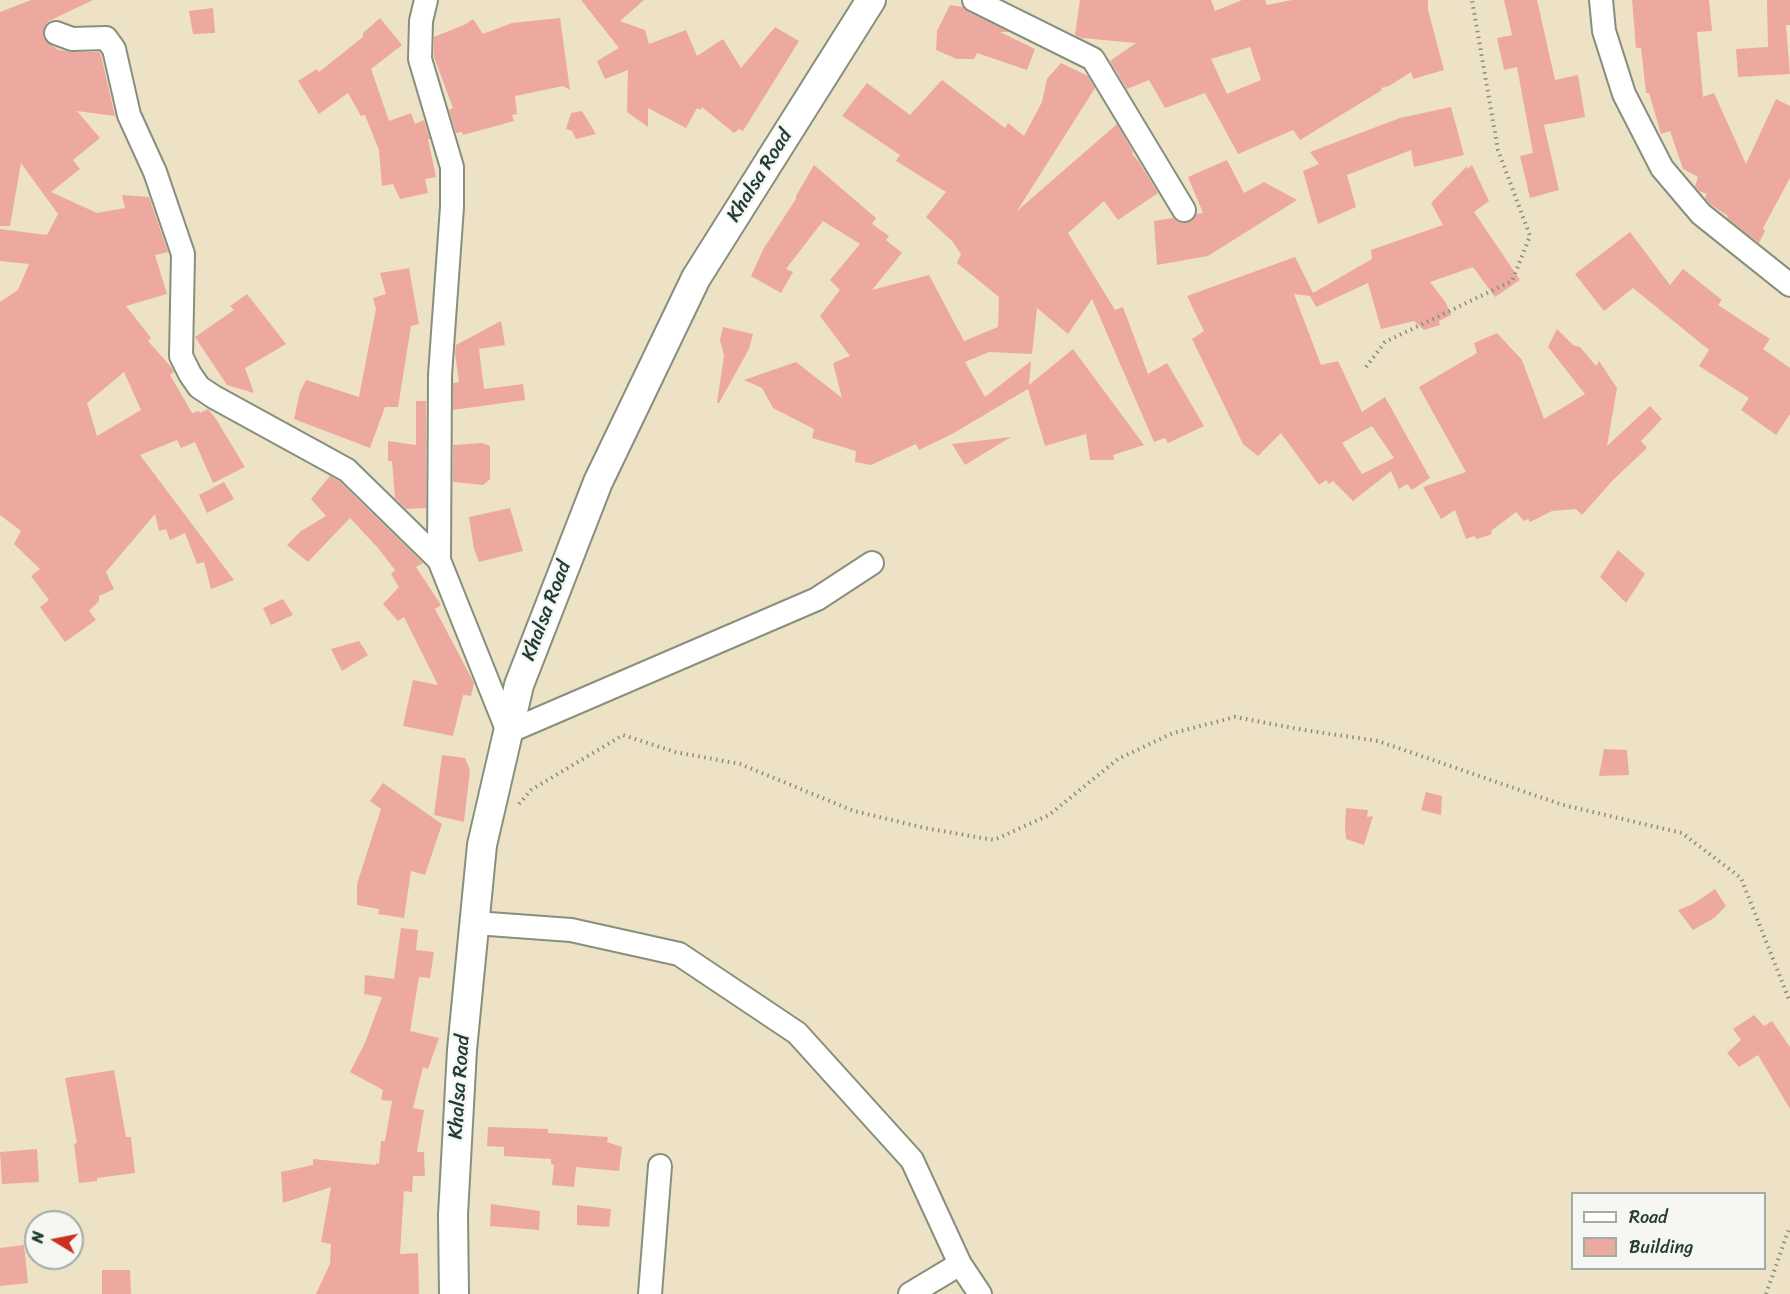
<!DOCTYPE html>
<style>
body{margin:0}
#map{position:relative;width:1790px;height:1294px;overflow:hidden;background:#ede2c5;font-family:Sriracha,sans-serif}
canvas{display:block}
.legend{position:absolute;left:1571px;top:1192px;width:195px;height:78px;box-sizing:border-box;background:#f6f6f2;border:2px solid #a0aca6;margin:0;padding:8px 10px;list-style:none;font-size:18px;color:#1f3d34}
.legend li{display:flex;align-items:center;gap:12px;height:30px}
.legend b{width:30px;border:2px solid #a0aca6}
.north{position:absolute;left:24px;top:1210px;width:60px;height:60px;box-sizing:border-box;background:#f6f6f2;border:2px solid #a0aca6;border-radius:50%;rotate:280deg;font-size:16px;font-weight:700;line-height:24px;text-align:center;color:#1f3d34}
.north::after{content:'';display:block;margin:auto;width:21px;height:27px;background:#c8321e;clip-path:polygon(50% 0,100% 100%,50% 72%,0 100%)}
</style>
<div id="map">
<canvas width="1790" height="1294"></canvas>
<ul class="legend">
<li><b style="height:8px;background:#fff"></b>Road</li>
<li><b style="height:16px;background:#eda99f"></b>Building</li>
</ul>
<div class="north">N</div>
</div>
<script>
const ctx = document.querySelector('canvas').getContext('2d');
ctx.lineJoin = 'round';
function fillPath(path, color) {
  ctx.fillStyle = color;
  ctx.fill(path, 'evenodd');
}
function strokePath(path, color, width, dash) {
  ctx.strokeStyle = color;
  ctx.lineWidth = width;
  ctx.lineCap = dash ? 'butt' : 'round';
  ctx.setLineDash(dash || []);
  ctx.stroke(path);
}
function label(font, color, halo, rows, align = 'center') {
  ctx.font = font + ' Sriracha,sans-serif';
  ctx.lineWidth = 5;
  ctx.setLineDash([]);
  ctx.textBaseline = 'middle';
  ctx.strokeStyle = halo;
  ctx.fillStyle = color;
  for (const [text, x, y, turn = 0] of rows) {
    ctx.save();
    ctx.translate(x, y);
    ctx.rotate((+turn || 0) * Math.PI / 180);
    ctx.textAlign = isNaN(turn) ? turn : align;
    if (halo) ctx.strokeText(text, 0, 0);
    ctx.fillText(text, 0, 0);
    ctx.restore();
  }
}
const building = new Path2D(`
 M 31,0 L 93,0 L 49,21 L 44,28 L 43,36 L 46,42 L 59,50 L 72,52 L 99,52 L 101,55 L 115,116 L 77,111 L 100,138 L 73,160 L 80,169 L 51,192 L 97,213 L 125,208 L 122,195 L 149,197 L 168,252 L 155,255 L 167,294 L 126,306 L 151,338 L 148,341 L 172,368 L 174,372 L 170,375 L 192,413 L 199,411 L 200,413 L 208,409 L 216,419 L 245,467 L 213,483 L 195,442 L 181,448 L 177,440 L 140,455 L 234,580 L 211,589 L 204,562 L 197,564 L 185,533 L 170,540 L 166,529 L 159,531 L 155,514 L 106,572 L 114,589 L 99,596 L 99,601 L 89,611 L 96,620 L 65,642 L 40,607 L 49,600 L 31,576 L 40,569 L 14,544 L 21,531 L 0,515 L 0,302 L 18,290 L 29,264 L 0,261 L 0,229 L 47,235 L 58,214 L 21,163 L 10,226 L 0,226 L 0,12 ZM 124,372 L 141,410 L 97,436 L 87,403 Z
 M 581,0 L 644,0 L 620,21 L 645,30 L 649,44 L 686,30 L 697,56 L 723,39 L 741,68 L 775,27 L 799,41 L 743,131 L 739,129 L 734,133 L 702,107 L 700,110 L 697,108 L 686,128 L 648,108 L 648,127 L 627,112 L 628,70 L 605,79 L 597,61 L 619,48 Z
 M 1080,0 L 1211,0 L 1215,11 L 1242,0 L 1265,0 L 1267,5 L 1292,0 L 1428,0 L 1428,10 L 1444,70 L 1413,79 L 1411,72 L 1389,86 L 1381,88 L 1382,90 L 1300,140 L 1293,130 L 1238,154 L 1205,93 L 1165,108 L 1149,80 L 1127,89 L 1110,61 L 1136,43 L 1082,38 L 1075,35 ZM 1250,47 L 1261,80 L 1227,94 L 1211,59 Z
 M 1504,0 L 1537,0 L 1555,80 L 1578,75 L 1585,117 L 1544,125 L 1559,190 L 1530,198 L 1520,156 L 1533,153 L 1517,67 L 1504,70 L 1497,38 L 1512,35 Z
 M 1632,0 L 1709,0 L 1712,31 L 1697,32 L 1703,97 L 1714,93 L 1746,164 L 1776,99 L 1790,106 L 1790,178 L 1763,228 L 1765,231 L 1759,243 L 1727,218 L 1728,216 L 1710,204 L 1705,198 L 1707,194 L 1699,191 L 1695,186 L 1698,177 L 1683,169 L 1670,131 L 1661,134 L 1649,93 L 1646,93 L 1641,48 L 1636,48 Z
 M 1767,0 L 1790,0 L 1790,25 L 1786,25 L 1790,74 L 1738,77 L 1736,49 L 1768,47 Z
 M 950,5 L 963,7 L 968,12 L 1009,32 L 1000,32 L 1035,49 L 1027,70 L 977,53 L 974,59 L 957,59 L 936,50 L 937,31 Z
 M 213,8 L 215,33 L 193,34 L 189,11 Z
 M 380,18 L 402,45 L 371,69 L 389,121 L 411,113 L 415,124 L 424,120 L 430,139 L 428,139 L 436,177 L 425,179 L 428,193 L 400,199 L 393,184 L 382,186 L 379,150 L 365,115 L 361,116 L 348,93 L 319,114 L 298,81 L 317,69 L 319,72 L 363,37 L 363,33 Z
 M 560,18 L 570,90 L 563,86 L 515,96 L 517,114 L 512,115 L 514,121 L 463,135 L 462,132 L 456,133 L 449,110 L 453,108 L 434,57 L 434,37 L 466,24 L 473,19 L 483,34 L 512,23 Z
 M 1061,63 L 1088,76 L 1095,88 L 1017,211 L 1117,124 L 1133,152 L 1132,154 L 1139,162 L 1158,193 L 1118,220 L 1104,201 L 1068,233 L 1115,310 L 1123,307 L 1148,374 L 1167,363 L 1204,426 L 1168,443 L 1165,438 L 1154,442 L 1092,299 L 1068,334 L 1037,308 L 1032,354 L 989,352 L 965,362 L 985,397 L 1031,361 L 1029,385 L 1073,349 L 1144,445 L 1113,455 L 1114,460 L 1090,460 L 1086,434 L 1045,446 L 1028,389 L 952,434 L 919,450 L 916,444 L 871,465 L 855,462 L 856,451 L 812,438 L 814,429 L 773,408 L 762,388 L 744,380 L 796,362 L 842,398 L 833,363 L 850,356 L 820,316 L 840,290 L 830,280 L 860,244 L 823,221 L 786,269 L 793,272 L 781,293 L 751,276 L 764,248 L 796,199 L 796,196 L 814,165 L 876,218 L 872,224 L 889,236 L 886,240 L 902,253 L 872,290 L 929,275 L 964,341 L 998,327 L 999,297 L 957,263 L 961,254 L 953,242 L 926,217 L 946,192 L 896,161 L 900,155 L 842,116 L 867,83 L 910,115 L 942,80 L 1005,128 L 1008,123 L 1024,136 L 1042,102 L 1047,79 Z
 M 1451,107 L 1464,155 L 1414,167 L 1411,150 L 1347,175 L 1356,207 L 1318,224 L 1303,171 L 1319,164 L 1310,152 L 1400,118 Z
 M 582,111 L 596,134 L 576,139 L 572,131 L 566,129 L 571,113 Z
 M 1227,160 L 1244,193 L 1264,182 L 1297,200 L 1208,256 L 1157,265 L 1154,221 L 1173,218 L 1178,222 L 1185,223 L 1191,221 L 1197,214 L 1203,213 L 1188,177 Z
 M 1472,165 L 1489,201 L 1474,212 L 1520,280 L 1495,297 L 1473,267 L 1430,282 L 1446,303 L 1451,315 L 1439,321 L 1440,325 L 1424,330 L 1414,321 L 1381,329 L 1368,283 L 1316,307 L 1310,296 L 1294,294 L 1321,365 L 1338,361 L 1362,412 L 1385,397 L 1430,478 L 1412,490 L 1407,484 L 1399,489 L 1391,471 L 1353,501 L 1333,481 L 1329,484 L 1326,480 L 1319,485 L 1281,433 L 1258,456 L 1243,444 L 1192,339 L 1204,331 L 1187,296 L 1295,257 L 1313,293 L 1372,259 L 1371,250 L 1443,225 L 1431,203 L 1467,166 L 1467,169 ZM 1372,426 L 1394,458 L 1362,474 L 1342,443 Z
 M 1630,232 L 1670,285 L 1683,269 L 1722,300 L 1718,305 L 1770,339 L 1763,349 L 1790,368 L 1790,414 L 1776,435 L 1741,410 L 1749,398 L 1699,366 L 1709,350 L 1633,288 L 1604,311 L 1575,274 Z
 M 409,268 L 419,324 L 411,326 L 398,407 L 385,407 L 370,448 L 294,419 L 300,392 L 306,380 L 359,397 L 376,309 L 373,298 L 386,294 L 380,273 Z
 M 247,294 L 286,344 L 245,368 L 254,393 L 227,385 L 195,337 L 234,310 L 230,306 Z
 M 501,321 L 505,345 L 479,349 L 484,389 L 523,384 L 525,400 L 453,410 L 453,383 L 459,382 L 455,353 L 456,345 Z
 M 723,327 L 753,334 L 749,349 L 719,403 L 717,403 L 724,356 L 720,340 Z
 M 1557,329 L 1573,345 L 1580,347 L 1596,366 L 1599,361 L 1617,388 L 1607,446 L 1650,406 L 1662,419 L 1641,441 L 1647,448 L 1613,480 L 1582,515 L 1576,509 L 1552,511 L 1530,522 L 1528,519 L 1524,521 L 1516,512 L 1491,531 L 1492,534 L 1477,539 L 1474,536 L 1466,539 L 1455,510 L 1441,519 L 1423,487 L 1466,472 L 1419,387 L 1477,353 L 1474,343 L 1497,333 L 1522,360 L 1544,419 L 1585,394 L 1548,347 Z
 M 416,401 L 426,401 L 426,508 L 406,509 L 395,498 L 392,461 L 388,461 L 388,441 L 416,445 Z
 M 1011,437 L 965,465 L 952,444 Z
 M 482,443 L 490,446 L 490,479 L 483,485 L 453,482 L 453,445 Z
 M 330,476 L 339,481 L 423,563 L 416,567 L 441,605 L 435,609 L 474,683 L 471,696 L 463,695 L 453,736 L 403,726 L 413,680 L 438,685 L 404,617 L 398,621 L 383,604 L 399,587 L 391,574 L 395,570 L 378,548 L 350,518 L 308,562 L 287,545 L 301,531 L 326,516 L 311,499 Z
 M 224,482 L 234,499 L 207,513 L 199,495 Z
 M 510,508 L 523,551 L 479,562 L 474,549 L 469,517 Z
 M 1618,550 L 1645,574 L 1626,603 L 1600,577 Z
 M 283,599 L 293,615 L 271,625 L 263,608 Z
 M 359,641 L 368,655 L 342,671 L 331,649 Z
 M 1604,749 L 1627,750 L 1629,775 L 1599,776 Z
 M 442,755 L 465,758 L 470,770 L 464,822 L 434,815 Z
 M 383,783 L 442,824 L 425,875 L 411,871 L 404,918 L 378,914 L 379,909 L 357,905 L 357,884 L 381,809 L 370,801 Z
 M 1426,792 L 1442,796 L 1441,815 L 1421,810 Z
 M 1346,808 L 1368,810 L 1367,817 L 1373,816 L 1364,845 L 1346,839 L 1345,828 Z
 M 1715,889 L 1726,906 L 1714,918 L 1693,930 L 1678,910 L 1693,904 Z
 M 401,928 L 418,930 L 416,950 L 434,952 L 430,978 L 419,977 L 410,1031 L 439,1038 L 428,1069 L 423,1067 L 413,1108 L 424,1110 L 417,1152 L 424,1152 L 425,1176 L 413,1176 L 412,1192 L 404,1191 L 400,1254 L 418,1253 L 419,1294 L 316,1294 L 330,1264 L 331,1244 L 321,1242 L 331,1187 L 283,1203 L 281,1172 L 313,1165 L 313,1159 L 376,1165 L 376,1163 L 379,1164 L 381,1141 L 385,1141 L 392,1101 L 381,1100 L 383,1090 L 350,1072 L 365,1043 L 382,997 L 364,994 L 365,975 L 394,979 Z
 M 1754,1015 L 1764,1026 L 1772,1021 L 1790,1047 L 1790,1109 L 1758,1055 L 1739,1067 L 1727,1053 L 1741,1040 L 1733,1029 Z
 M 114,1070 L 126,1137 L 131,1137 L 135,1173 L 97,1178 L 97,1181 L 79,1183 L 74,1144 L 77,1143 L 65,1078 Z
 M 488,1127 L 548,1129 L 548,1133 L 608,1137 L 607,1142 L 622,1147 L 619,1171 L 576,1167 L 574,1187 L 552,1185 L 554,1165 L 551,1164 L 551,1159 L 504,1156 L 504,1147 L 487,1146 Z
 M 37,1149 L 39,1182 L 2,1184 L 0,1152 Z
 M 491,1204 L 540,1211 L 539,1230 L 490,1226 Z
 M 577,1205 L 611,1209 L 609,1227 L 577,1225 Z
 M 24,1245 L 28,1283 L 0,1286 L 0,1248 Z
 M 102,1270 L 130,1270 L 131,1294 L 102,1294 Z`);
const path = new Path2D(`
 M 1366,367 L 1385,342 L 1512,281 L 1530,236 L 1498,150 L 1472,0
 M 519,804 L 531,790 L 623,735 L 675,752 L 740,764 L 854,811 L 925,828 L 994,840 L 1049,815 L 1118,759 L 1173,733 L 1235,717 L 1304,730 L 1378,741 L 1563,805 L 1682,833 L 1741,878 L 1790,1002
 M 1766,1294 L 1790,1226`);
const minor = new Path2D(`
 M 426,0 L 421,21 L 420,59 L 452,167 L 452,207 L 440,375 L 439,560
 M 974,0 L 1093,59 L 1184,210
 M 1601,0 L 1604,31 L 1624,94 L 1662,168 L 1701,214 L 1790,285
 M 56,33 L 72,39 L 106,38 L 114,49 L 129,115 L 155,172 L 183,254 L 181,356 L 190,374 L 199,387 L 214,397 L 347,470 L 439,560 L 508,732 L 817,599 L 872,563
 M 475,923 L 571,930 L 679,954 L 797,1033 L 912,1160 L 960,1264 L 980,1294
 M 650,1294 L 660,1166
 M 910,1294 L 960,1264`);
const major = new Path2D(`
 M 454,1294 L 453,1215 L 462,1050 L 482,845 L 519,685 L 598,482 L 696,278 L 871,0`);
const streetNames = [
 ["Khalsa Road",760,176,-58],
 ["Khalsa Road",547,611,-69],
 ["Khalsa Road",460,1087,-86]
];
fillPath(building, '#eda99f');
strokePath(minor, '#86907c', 26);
strokePath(major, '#86907c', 32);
strokePath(path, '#86907c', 4, [1.5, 4.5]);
strokePath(minor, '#fff', 22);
strokePath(major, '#fff', 28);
label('20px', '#1f3d34', '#f6f6f2', streetNames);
</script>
